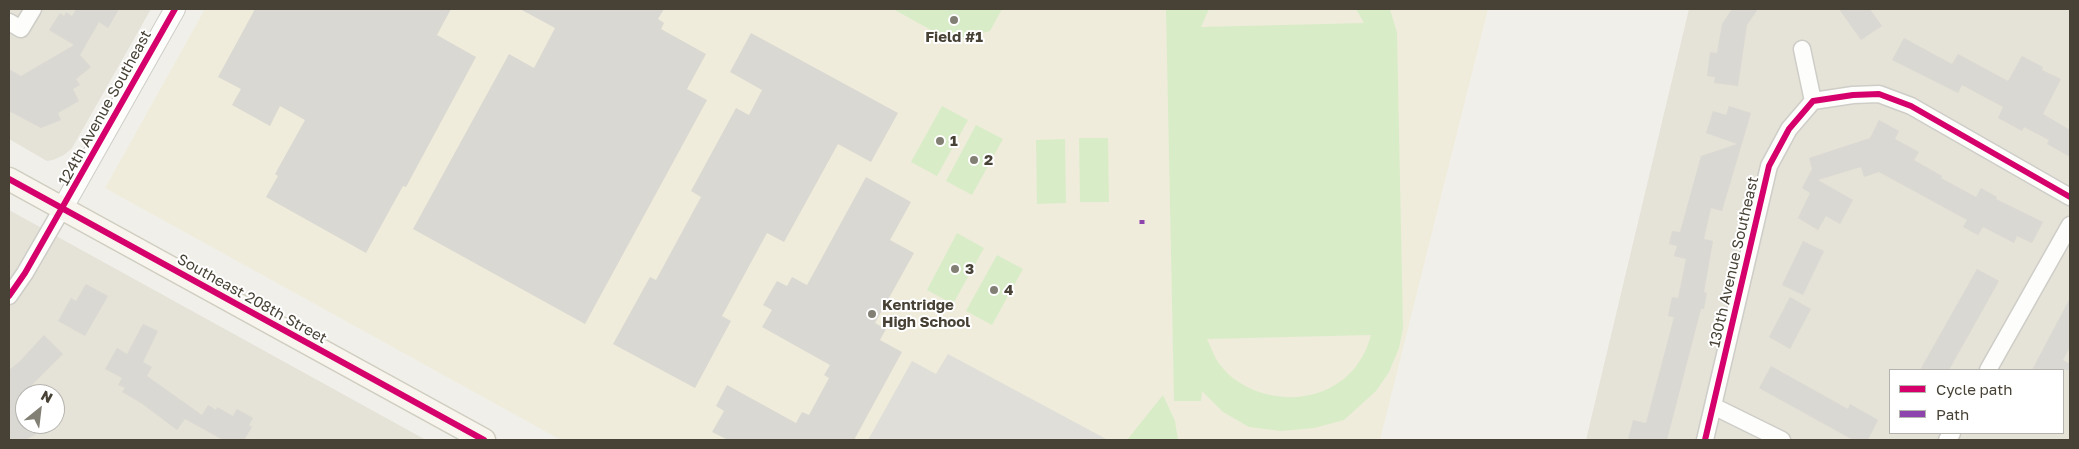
<!DOCTYPE html>
<style>
body{margin:0}
#map{position:relative;width:2079px;height:449px;overflow:hidden;background:#f0efea;font-family:"Golos Text",sans-serif}
canvas{display:block}
.frame{position:absolute;inset:0;border:10px solid #474235;pointer-events:none}
.legend{position:absolute;left:1889px;top:369px;width:175px;height:65px;box-sizing:border-box;background:#fff;border:1px solid #b5b3ae;margin:0;padding:6px 9px;list-style:none;font-size:15px;color:#474235}
.legend li{display:flex;align-items:center;gap:10px;height:25px}
.legend b{width:25px;border:1px solid #b5b3ae}
.north{position:absolute;left:15px;top:384px;width:50px;height:50px;box-sizing:border-box;background:#fff;border:1px solid #b5b3ae;border-radius:50%;rotate:29deg;font-size:14px;font-weight:700;line-height:20px;text-align:center;color:#474235}
.north::after{content:'';display:block;margin:auto;width:18px;height:22px;background:#827f74;clip-path:polygon(50% 0,100% 100%,50% 72%,0 100%)}
</style>
<div id="map">
<canvas width="2079" height="449"></canvas>
<div class="frame"></div>
<ul class="legend">
<li><b style="height:6px;background:#d6006c"></b>Cycle path</li>
<li><b style="height:6px;background:#8e44ad"></b>Path</li>
</ul>
<div class="north">N</div>
</div>
<script>
const ctx = document.querySelector('canvas').getContext('2d');
ctx.lineJoin = 'round';
function fillPath(path, color) {
  ctx.fillStyle = color;
  ctx.fill(path, 'evenodd');
}
function strokePath(path, color, width, dash) {
  ctx.strokeStyle = color;
  ctx.lineWidth = width;
  ctx.lineCap = dash ? 'butt' : 'round';
  ctx.setLineDash(dash || []);
  ctx.stroke(path);
}
function label(font, color, halo, rows, align = 'center') {
  ctx.font = font + ' "Golos Text",sans-serif';
  ctx.lineWidth = 4;
  ctx.setLineDash([]);
  ctx.textBaseline = 'middle';
  ctx.strokeStyle = halo;
  ctx.fillStyle = color;
  for (const [text, x, y, turn = 0] of rows) {
    ctx.save();
    ctx.translate(x, y);
    ctx.rotate((+turn || 0) * Math.PI / 180);
    ctx.textAlign = isNaN(turn) ? turn : align;
    if (halo) ctx.strokeText(text, 0, 0);
    ctx.fillText(text, 0, 0);
    ctx.restore();
  }
}
const residential = new Path2D(`
 M 9,9 L 151,9 L 72,148 L 64,155 L 53,160 L 47,161 L 9,139 Z
 M 1689,9 L 2070,9 L 2070,440 L 1586,440 ZM 1890,370 L 2063,370 L 2063,433 L 1890,433 Z
 M 9,210 L 426,440 L 9,440 ZM 25,394 L 55,394 L 55,424 L 25,424 Z`);
const education = new Path2D(`
 M 205,9 L 1488,9 L 1380,440 L 561,440 L 105,188 Z`);
const green = new Path2D(`
 M 893,9 L 1002,9 L 990,31 L 951,41 Z
 M 1166,9 L 1209,9 L 1201,27 L 1364,23 L 1356,9 L 1390,9 L 1397,33 L 1403,328 L 1399,348 L 1389,372 L 1376,391 L 1344,420 L 1314,428 L 1281,431 L 1249,427 L 1223,412 L 1202,391 L 1201,401 L 1174,401 ZM 1371,335 C 1358,386 1308,408 1259,392 C 1245,387 1230,378 1221,366 C 1215,359 1211,347 1207,339 Z
 M 942,106 L 968,120 L 937,176 L 911,162 Z
 M 976,125 L 1003,139 L 972,195 L 946,181 Z
 M 1079,138 L 1108,138 L 1109,202 L 1080,202 Z
 M 1065,139 L 1066,203 L 1037,204 L 1036,140 Z
 M 957,233 L 984,248 L 953,304 L 927,290 Z
 M 997,255 L 1023,269 L 992,325 L 966,311 Z
 M 1163,395 L 1175,421 L 1178,440 L 1127,440 Z`);
const parking = new Path2D(`
 M 948,354 L 1108,440 L 868,440 L 912,361 L 936,374 Z`);
const building = new Path2D(`
 M 76,9 L 119,9 L 108,28 L 99,22 L 80,55 L 91,67 L 76,79 L 80,85 L 73,89 L 79,101 L 58,113 L 61,120 L 41,128 L 9,111 L 9,69 L 21,76 L 74,45 L 49,30 L 60,13 L 64,16 L 66,12 L 72,16 Z
 M 255,9 L 451,9 L 437,35 L 476,57 L 406,187 L 403,186 L 366,253 L 266,197 L 278,176 L 275,174 L 305,120 L 280,106 L 270,126 L 232,105 L 241,89 L 218,77 Z
 M 520,9 L 664,9 L 658,19 L 664,23 L 661,29 L 706,54 L 687,89 L 707,100 L 585,324 L 413,229 L 509,54 L 534,68 L 555,28 Z
 M 1732,9 L 1758,9 L 1747,25 L 1738,86 L 1714,83 L 1715,77 L 1707,76 L 1710,52 L 1717,53 L 1722,24 Z
 M 1839,9 L 1870,9 L 1882,26 L 1861,40 Z
 M 751,33 L 898,113 L 871,162 L 838,144 L 784,242 L 767,233 L 722,316 L 731,321 L 695,388 L 613,344 L 650,277 L 656,280 L 701,197 L 691,191 L 736,108 L 749,115 L 762,90 L 730,72 Z
 M 1904,38 L 1952,64 L 1958,54 L 2008,81 L 2022,56 L 2043,67 L 2042,70 L 2061,79 L 2043,114 L 2070,130 L 2070,157 L 2047,144 L 2049,140 L 2024,127 L 2022,131 L 1998,118 L 2003,107 L 1962,85 L 1958,93 L 1892,60 Z
 M 1729,106 L 1751,113 L 1722,211 L 1711,208 L 1704,239 L 1713,241 L 1704,292 L 1707,293 L 1704,309 L 1701,309 L 1667,440 L 1628,440 L 1633,420 L 1646,423 L 1674,317 L 1668,316 L 1672,297 L 1678,298 L 1686,259 L 1674,256 L 1677,246 L 1669,244 L 1672,231 L 1680,232 L 1701,156 L 1737,144 L 1706,133 L 1713,111 L 1726,115 Z
 M 1879,120 L 1899,131 L 1895,139 L 1919,152 L 1914,160 L 1942,176 L 1941,178 L 1976,197 L 1981,188 L 1997,197 L 1996,199 L 2043,222 L 2032,243 L 2017,236 L 2014,243 L 1983,227 L 1978,235 L 1963,227 L 1967,220 L 1879,172 L 1864,177 L 1861,167 L 1818,180 L 1853,200 L 1840,224 L 1826,216 L 1818,230 L 1798,218 L 1810,193 L 1802,188 L 1812,169 L 1809,158 L 1870,138 Z
 M 866,177 L 911,202 L 890,240 L 914,253 L 875,323 L 886,329 L 880,340 L 902,352 L 854,440 L 728,440 L 712,432 L 724,411 L 716,406 L 727,385 L 796,423 L 802,412 L 809,415 L 829,378 L 824,375 L 830,365 L 762,327 L 772,310 L 763,305 L 777,281 L 787,286 L 792,277 L 807,285 Z
 M 1803,241 L 1824,251 L 1803,295 L 1782,285 Z
 M 1977,269 L 1999,281 L 1949,370 L 1920,370 Z
 M 86,284 L 108,296 L 85,336 L 58,321 L 71,298 L 76,301 Z
 M 1790,297 L 1811,309 L 1790,349 L 1769,337 Z
 M 2070,298 L 2070,347 L 2063,360 L 2070,364 L 2070,370 L 2032,370 Z
 M 143,324 L 158,331 L 143,362 L 152,367 L 147,376 L 202,415 L 208,405 L 216,410 L 217,407 L 233,416 L 237,409 L 253,418 L 249,425 L 252,427 L 244,440 L 223,440 L 185,419 L 177,430 L 141,403 L 122,392 L 125,388 L 118,385 L 122,378 L 105,369 L 117,348 L 127,354 Z
 M 44,335 L 63,354 L 22,395 L 25,399 L 25,424 L 55,424 L 25,440 L 9,440 L 9,370 L 20,361 Z
 M 1771,366 L 1848,409 L 1850,404 L 1878,420 L 1868,440 L 1853,440 L 1759,388 Z`);
const minor = new Path2D(`
 M 9,22 L 21,29 L 33,9
 M 1802,49 L 1813,101
 M 1813,101 L 1853,95 L 1879,94 L 1911,106 L 2070,197
 M 9,296 L 25,273 L 62,209
 M 1988,370 L 2070,225
 M 1713,406 L 1782,440
 M 1705,440 L 1769,166 L 1789,129 L 1813,101
 M 1947,440 L 1952,433`);
const tertiary = new Path2D(`
 M 62,209 L 175,9`);
const secondary = new Path2D(`
 M 9,179 L 484,440`);
const quiet = new Path2D(`
 M 1142,220 L 1142,224`);
const cycleway = new Path2D(`
 M 9,179 L 484,440
 M 9,296 L 25,273 L 175,9
 M 1705,440 L 1769,166 L 1789,129 L 1813,101 L 1853,95 L 1879,94 L 1911,106 L 2070,197`);
const markers = [
 [954,20,5,"#827f74"],
 [940,141,5,"#827f74"],
 [974,160,5,"#827f74"],
 [955,269,5,"#827f74"],
 [994,290,5,"#827f74"],
 [872,314,5,"#827f74"]
];
const poiNames = [
 ["Field #1",954,37,"center"],
 ["1",950,141],
 ["2",984,160],
 ["3",965,269],
 ["4",1004,290],
 ["Kentridge",882,305],
 ["High School",882,322]
];
const streetNames = [
 ["124th Avenue Southeast",105,108,-61],
 ["130th Avenue Southeast",1734,262,-77],
 ["Southeast 208th Street",252,299,29]
];
fillPath(residential, '#e5e2d7');
fillPath(education, '#efecdb');
fillPath(green, '#d9ecc8');
fillPath(parking, '#dfded9');
fillPath(building, '#dad8d2');
strokePath(minor, '#cecdc7', 19);
strokePath(tertiary, '#cecdc7', 22);
strokePath(secondary, '#d0cec0', 25);
strokePath(minor, '#fdfdfc', 16);
strokePath(tertiary, '#fdfdfc', 20);
strokePath(secondary, '#f7f5ee', 22);
strokePath(quiet, '#8e44ad', 5, [10, 5]);
strokePath(cycleway, '#d6006c', 6);
for (const [x, y, r, color] of markers) {
  const dot = new Path2D();
  dot.arc(x, y, r, 0, 2 * Math.PI);
  ctx.fillStyle = color;
  ctx.fill(dot);
  strokePath(dot, '#fff', 2);
}
label('bold 15px', '#474235', '#fff', poiNames, 'left');
label('15px', '#474235', '#fff', streetNames);
</script>
